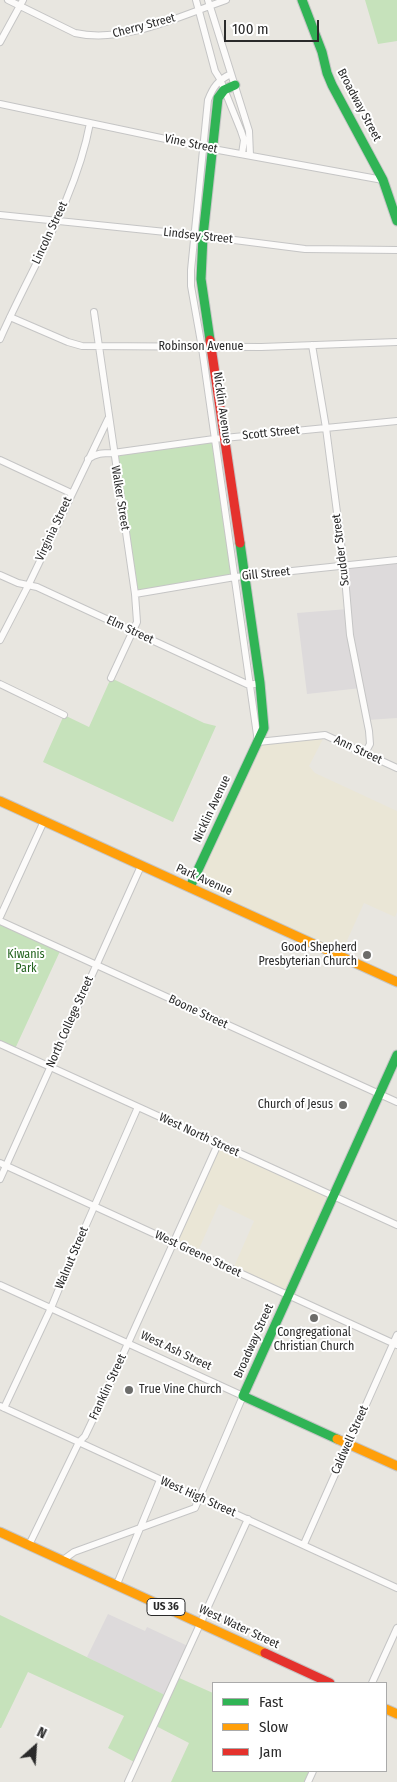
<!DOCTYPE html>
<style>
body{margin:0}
#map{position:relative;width:397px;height:1782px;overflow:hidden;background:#e8e6e0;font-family:"Fira Sans Condensed",sans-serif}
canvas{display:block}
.legend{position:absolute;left:212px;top:1682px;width:175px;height:90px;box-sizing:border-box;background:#fff;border:1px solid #aaa;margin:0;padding:6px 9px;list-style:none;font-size:15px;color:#2a2a2a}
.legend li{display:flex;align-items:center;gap:10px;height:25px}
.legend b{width:25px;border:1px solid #aaa}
.north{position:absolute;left:10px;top:1722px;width:50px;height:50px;-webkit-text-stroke:4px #fff;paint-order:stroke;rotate:26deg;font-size:14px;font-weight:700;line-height:20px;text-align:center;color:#2a2a2a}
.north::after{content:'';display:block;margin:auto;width:18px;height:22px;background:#2a2a2a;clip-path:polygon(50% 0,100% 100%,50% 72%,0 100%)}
.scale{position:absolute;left:224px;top:20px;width:95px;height:22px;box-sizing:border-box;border:2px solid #2a2a2a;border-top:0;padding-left:6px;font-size:15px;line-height:18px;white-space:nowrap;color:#2a2a2a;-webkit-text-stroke:4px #fff;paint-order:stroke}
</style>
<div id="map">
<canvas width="397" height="1782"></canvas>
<ul class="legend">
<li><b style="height:6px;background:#30b455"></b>Fast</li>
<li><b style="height:6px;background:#ff9f0a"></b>Slow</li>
<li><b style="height:6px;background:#e5322d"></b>Jam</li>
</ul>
<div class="north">N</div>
<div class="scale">100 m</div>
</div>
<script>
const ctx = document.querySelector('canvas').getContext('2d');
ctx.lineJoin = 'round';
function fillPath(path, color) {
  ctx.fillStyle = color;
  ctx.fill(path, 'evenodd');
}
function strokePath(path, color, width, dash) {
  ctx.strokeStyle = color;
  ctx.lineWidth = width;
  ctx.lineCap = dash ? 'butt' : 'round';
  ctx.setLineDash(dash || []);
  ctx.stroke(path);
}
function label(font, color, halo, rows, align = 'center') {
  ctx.font = font + ' "Fira Sans Condensed",sans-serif';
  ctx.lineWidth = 4;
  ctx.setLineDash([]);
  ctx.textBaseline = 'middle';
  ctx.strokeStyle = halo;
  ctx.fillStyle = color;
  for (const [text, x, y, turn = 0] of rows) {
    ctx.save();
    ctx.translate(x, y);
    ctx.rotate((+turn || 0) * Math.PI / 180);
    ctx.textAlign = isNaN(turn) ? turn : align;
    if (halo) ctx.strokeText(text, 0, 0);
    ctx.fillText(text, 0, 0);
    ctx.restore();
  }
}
const industrial = new Path2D(`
 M 397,560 L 397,718 L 367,720 L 361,688 L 307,694 L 297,613 L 348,609 L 344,566 Z
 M 108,1614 L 145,1631 L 147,1627 L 190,1647 L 167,1696 L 116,1673 L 87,1657 Z`);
const education = new Path2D(`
 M 325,735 L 309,766 L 315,773 L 397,811 L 397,912 L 395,917 L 364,903 L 340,956 L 190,887 L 258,742 Z
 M 218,1144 L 333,1196 L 289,1295 L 233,1269 L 254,1221 L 219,1204 L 197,1253 L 174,1243 Z`);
const green = new Path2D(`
 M 365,0 L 397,0 L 397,41 L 378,44 Z
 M 214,439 L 235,577 L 135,594 L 113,453 Z
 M 111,678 L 204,723 L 216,726 L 173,822 L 43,762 L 64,715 L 89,727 Z
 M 0,921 L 61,949 L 14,1051 L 0,1044 Z
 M 0,1615 L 167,1696 L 177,1677 L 213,1693 L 213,1771 L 313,1771 L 308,1782 L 171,1782 L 189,1743 L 154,1725 L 136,1763 L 108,1748 L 124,1716 L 28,1672 L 1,1728 L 0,1728 Z`);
const street = new Path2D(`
 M 8,0 L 75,33 C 124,44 180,16 226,0
 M 196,0 L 215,71 L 220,79 L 241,131 L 244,140 L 242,154
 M 208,0 L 249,131 L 250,155
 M 0,42 L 23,0
 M 231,74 C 218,80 213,87 208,100 L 191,270 L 191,286 L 202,348 L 258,742 L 325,735 L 397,768
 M 0,104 L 213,149 L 383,180
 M 0,215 L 195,235 L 305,249 L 397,250
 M 94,312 L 135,594 L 137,622 L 111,678
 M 10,317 L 68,342 L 82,346 L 261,347 L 397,342
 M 0,339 C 31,268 76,199 90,123
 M 312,345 L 326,428 L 344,566 L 350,635 L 369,731 L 370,744 L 365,753
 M 88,459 C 96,453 103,453 113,453 L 214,439 L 397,421
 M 0,460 L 71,493
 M 0,575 L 18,583 L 37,587 L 249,685 L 260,683
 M 135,594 L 235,577 L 397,560
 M 0,640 L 28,586 L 108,419
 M 0,684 L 64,715
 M 0,917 L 44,821
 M 0,921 L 397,1102
 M 0,1044 L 397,1225
 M 0,1163 L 397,1345
 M 0,1179 L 141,866
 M 0,1285 L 243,1396 L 195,1508 L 74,1552 L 63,1560
 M 0,1406 L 397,1588
 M 4,1408 L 51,1308 L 72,1257 L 138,1107
 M 304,1544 L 397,1335
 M 29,1545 L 79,1442 L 85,1436 L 106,1392 L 218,1144
 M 117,1584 L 160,1480
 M 372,1683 L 397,1628
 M 128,1782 L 248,1519
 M 308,1782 L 313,1771`);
const fast = new Path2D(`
 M 302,0 L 322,52 L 327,73 L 332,85 L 383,180 L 397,221
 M 210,340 L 201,279 L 203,236 L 218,98 L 224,90 L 235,85
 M 190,887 L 264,728 L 260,683 L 240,543
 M 337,1439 L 243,1396 L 397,1055`);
const slow = new Path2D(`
 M 0,801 L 397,982
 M 337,1439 L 397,1466
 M 0,1532 L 265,1653
 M 386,1709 L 397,1714`);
const jam = new Path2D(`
 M 210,340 L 240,543
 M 265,1653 L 330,1683`);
const markers = [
 [367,955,5,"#6c6c6a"],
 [343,1105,5,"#6c6c6a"],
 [314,1318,5,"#6c6c6a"],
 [129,1390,5,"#6c6c6a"]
];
const shields = [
 [166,1607,38]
];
const shieldNames = [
 ["US 36",166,1607]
];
const streetNames = [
 ["Cherry Street",144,26,-15],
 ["Broadway Street",359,105,62],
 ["Vine Street",191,144,12],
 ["Lincoln Street",50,233,-65],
 ["Lindsey Street",198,236,6],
 ["Robinson Avenue",201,347],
 ["Nicklin Avenue",222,408,82],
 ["Scott Street",271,433,-6],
 ["Walker Street",120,498,81],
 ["Virginia Street",54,529,-65],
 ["Scudder Street",341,550,-97],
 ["Gill Street",266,574,-6],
 ["Elm Street",130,630,25],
 ["Ann Street",358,750,25],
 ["Nicklin Avenue",212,809,-65],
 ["Park Avenue",204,880,24],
 ["Boone Street",198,1012,25],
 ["North College Street",70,1022,-66],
 ["West North Street",199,1135,25],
 ["West Greene Street",198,1254,25],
 ["Walnut Street",72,1258,-67],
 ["Broadway Street",254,1341,-66],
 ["West Ash Street",176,1351,25],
 ["Franklin Street",108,1387,-65],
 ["Caldwell Street",350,1440,-66],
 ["West High Street",198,1497,24],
 ["West Water Street",239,1627,25]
];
const poiNames = [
 ["Good Shepherd",357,948],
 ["Presbyterian Church",357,962],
 ["Church of Jesus",333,1105],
 ["Congregational",314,1333,"center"],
 ["Christian Church",314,1347,"center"],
 ["True Vine Church",139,1390,"left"]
];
const parkNames = [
 ["Kiwanis",26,955],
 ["Park",26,969]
];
fillPath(industrial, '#dddadb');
fillPath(education, '#eae6d6');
fillPath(green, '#c6e2bb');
strokePath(street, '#c5c5c5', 8);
strokePath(fast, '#c5c5c5', 11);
strokePath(slow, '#c5c5c5', 11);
strokePath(jam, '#c5c5c5', 11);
strokePath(street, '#fcfbfa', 6);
strokePath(fast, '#30b455', 9);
strokePath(slow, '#ff9f0a', 9);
strokePath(jam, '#e5322d', 9);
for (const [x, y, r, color] of markers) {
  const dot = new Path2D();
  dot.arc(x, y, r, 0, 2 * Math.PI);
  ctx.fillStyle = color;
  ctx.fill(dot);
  strokePath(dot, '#fff', 2);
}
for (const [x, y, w] of shields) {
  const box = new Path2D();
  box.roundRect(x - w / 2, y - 8.5, w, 17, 4);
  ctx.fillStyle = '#fff';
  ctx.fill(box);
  strokePath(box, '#2a2a2a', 1);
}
label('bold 11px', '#2a2a2a', null, shieldNames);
label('12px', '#2a2a2a', '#fff', streetNames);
label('12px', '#2a2a2a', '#fff', poiNames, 'right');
label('12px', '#23631e', '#fff', parkNames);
</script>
